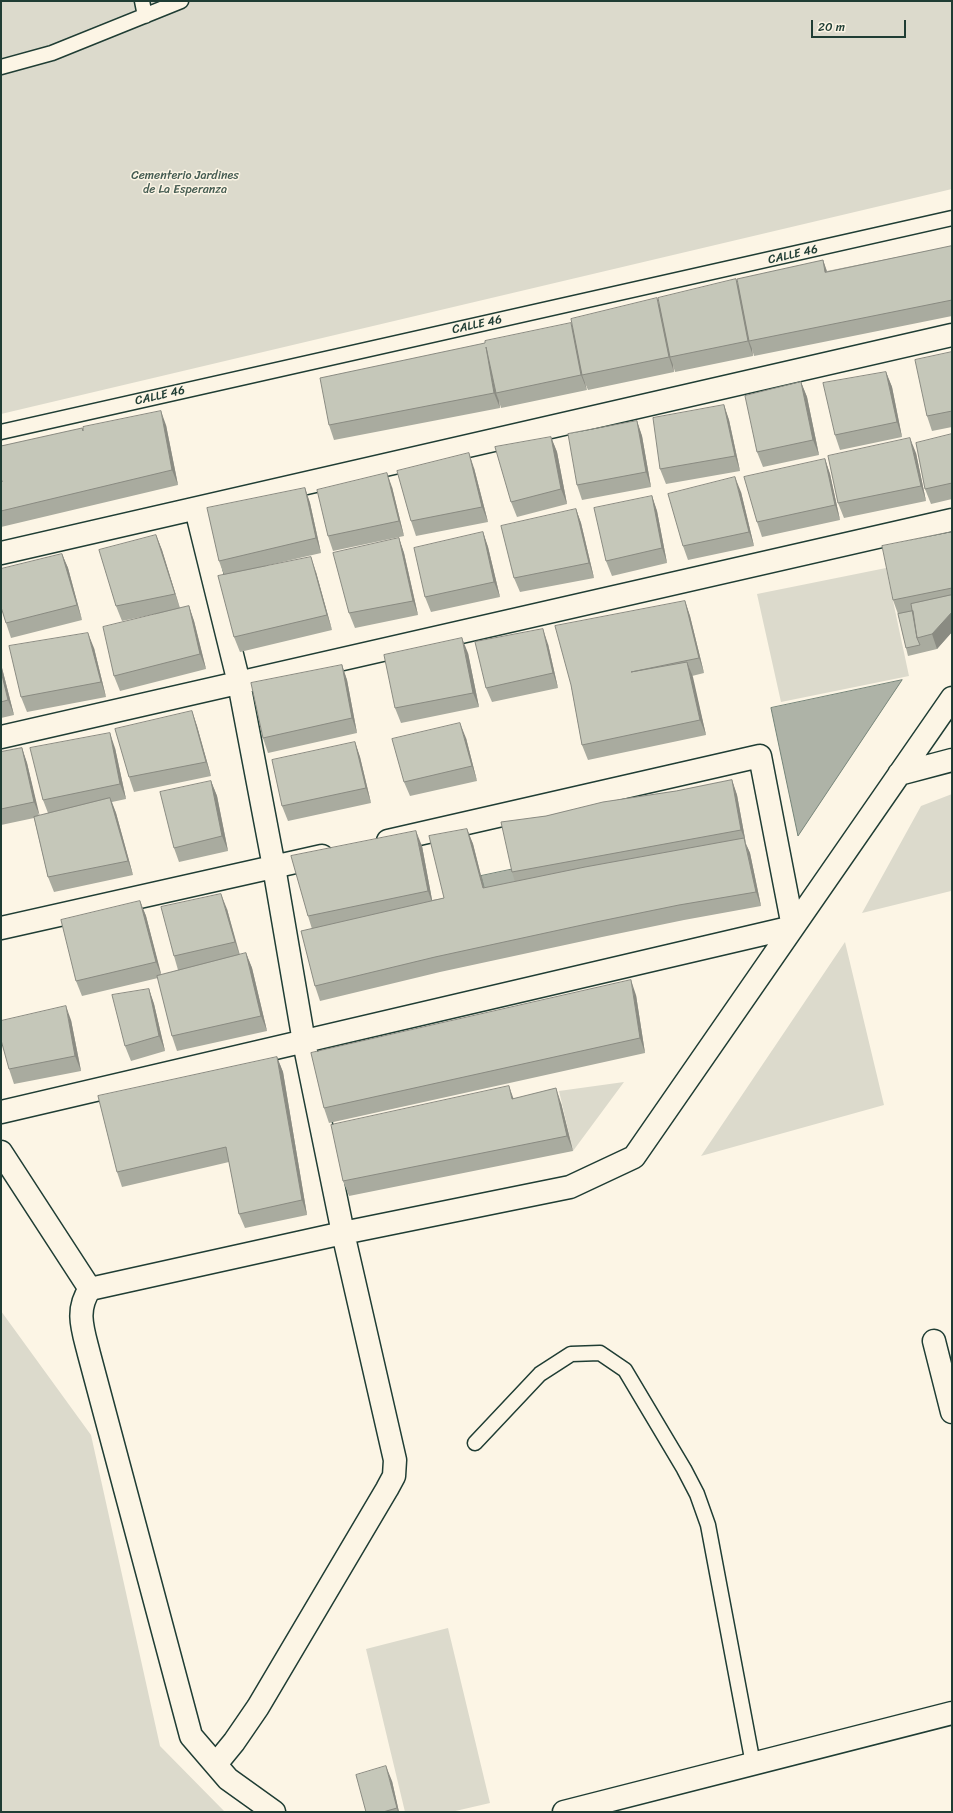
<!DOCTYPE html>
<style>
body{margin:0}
#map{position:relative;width:953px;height:1813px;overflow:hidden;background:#fcf5e5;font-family:Sriracha,sans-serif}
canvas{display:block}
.frame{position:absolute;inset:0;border:2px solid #1f3d34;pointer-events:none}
.scale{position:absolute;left:811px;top:20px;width:95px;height:18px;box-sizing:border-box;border:2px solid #1f3d34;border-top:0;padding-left:5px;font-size:12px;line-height:14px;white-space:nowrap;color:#1f3d34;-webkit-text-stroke:3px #fcf5e5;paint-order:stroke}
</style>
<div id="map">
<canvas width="953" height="1813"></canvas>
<div class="frame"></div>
<div class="scale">20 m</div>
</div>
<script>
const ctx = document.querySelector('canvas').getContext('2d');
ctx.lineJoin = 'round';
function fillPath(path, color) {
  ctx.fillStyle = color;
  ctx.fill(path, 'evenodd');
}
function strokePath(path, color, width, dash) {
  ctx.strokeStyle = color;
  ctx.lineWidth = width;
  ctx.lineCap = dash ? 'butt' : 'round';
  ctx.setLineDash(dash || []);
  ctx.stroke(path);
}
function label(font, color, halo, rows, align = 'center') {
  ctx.font = font + ' Sriracha,sans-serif';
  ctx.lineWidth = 3;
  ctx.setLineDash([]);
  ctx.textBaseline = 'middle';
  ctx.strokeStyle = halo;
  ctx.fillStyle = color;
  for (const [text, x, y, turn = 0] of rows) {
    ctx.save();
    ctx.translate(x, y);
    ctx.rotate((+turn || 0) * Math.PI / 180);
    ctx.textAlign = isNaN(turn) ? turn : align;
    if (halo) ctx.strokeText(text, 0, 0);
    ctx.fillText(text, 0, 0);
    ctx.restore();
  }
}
const green = new Path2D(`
 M 1,1 L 952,1 L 952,189 L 1,414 Z
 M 886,568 L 909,676 L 781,702 L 757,594 Z
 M 952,794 L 952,887 L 951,891 L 862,913 L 921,806 Z
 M 845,942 L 884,1105 L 701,1156 Z
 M 624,1082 L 573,1151 L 559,1091 Z
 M 1,1311 L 91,1435 L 160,1746 L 225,1812 L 1,1812 Z
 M 448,1628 L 490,1803 L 451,1812 L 405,1812 L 366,1649 Z`);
const water = new Path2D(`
 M 902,680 L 798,836 L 771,708 Z
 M 514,869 L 519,894 L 488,902 L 481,876 Z`);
const lane = new Path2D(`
 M 142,1 L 145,16
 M 1,67 L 52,53 L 181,1
 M 1,432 L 952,218
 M 475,1443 L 540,1374 L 571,1354 L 600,1353 L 625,1370 L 684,1469 L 697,1494 L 708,1525 L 753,1764`);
const street = new Path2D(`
 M 196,509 L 239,683 L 274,867 L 304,1042 L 343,1233 L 395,1460 L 394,1476 L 387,1489 L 258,1707 L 234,1742 L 216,1764
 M 1,553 L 952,335
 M 1,737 L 952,520
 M 899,774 L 952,760
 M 1,928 L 322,856
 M 1,1112 L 793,927 L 760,756 L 388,841
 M 1,1152 L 90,1289
 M 934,1341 L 952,1412
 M 274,1812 L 228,1779 L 191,1736 L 89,1354 C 83,1330 75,1310 90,1289 L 343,1233 L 570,1187 L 634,1157 L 952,698
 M 564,1812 L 952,1713`);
const wall = new Path2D(`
 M 952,246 L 952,316 L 754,356 L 752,349 L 753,356 L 675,372 L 673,365 L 674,372 L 588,390 L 585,383 L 587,390 L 501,408 L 499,401 L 500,408 L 334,440 L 329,425 L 573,328 L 659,304 L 736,279 L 738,285 L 823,260 L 827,271 Z
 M 952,352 L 952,427 L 932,431 L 927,416 Z
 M 886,372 L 892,387 L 902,437 L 840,450 L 835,435 Z
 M 801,382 L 807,397 L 819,455 L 763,467 L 757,452 Z
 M 724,405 L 729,420 L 740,471 L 666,484 L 660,469 Z
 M 637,421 L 642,436 L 651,487 L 582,500 L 577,485 Z
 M 166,425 L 178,485 L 1,527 L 1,446 L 83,430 Z
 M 952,434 L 952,499 L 931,504 L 925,489 Z
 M 551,437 L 557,452 L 567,504 L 517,517 L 511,502 Z
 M 916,453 L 926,501 L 844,518 L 838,503 Z
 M 825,459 L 830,474 L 840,520 L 762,537 L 757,522 Z
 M 474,468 L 488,522 L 416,536 L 411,521 Z
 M 392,487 L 404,536 L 333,551 L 328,536 Z
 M 305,488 L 310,503 L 321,553 L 265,566 L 316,572 L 332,630 L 240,652 L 234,637 L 224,575 L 219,561 Z
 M 741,492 L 754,546 L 688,560 L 683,546 Z
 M 652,496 L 657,511 L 667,563 L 612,576 L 606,561 Z
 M 576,509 L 581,523 L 594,578 L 520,592 L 514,578 Z
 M 483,532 L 488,547 L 500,597 L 431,612 L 425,597 Z
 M 952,532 L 952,632 L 937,649 L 908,656 L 906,648 L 898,614 L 893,600 Z
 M 156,535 L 162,550 L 180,608 L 189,606 L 194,621 L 206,669 L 120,691 L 114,676 L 155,614 L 122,621 L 116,606 Z
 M 399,538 L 404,553 L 418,615 L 355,628 L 349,613 Z
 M 62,554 L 68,568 L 82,620 L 11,638 L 6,623 Z
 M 685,601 L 690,616 L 704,673 L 692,676 L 706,735 L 588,760 L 582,745 L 571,685 Z
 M 548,644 L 558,688 L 492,702 L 486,688 Z
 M 94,648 L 106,697 L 27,712 L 21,697 Z
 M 468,653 L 479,707 L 401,723 L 395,708 Z
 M 1,664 L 14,715 L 1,718 Z
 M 342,665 L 347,680 L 357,733 L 268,753 L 263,738 Z
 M 192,711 L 197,726 L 211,776 L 134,792 L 129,777 Z
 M 466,738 L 477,781 L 410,796 L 404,782 Z
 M 355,742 L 360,757 L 371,803 L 288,821 L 282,806 Z
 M 22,748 L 27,763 L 39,816 L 48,813 L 43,800 L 115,748 L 126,799 L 112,802 L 116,813 L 133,875 L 54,892 L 48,877 L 34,818 L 1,825 L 1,752 Z
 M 732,780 L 737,795 L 746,844 L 750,853 L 761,906 L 684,920 L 602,937 L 440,972 L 320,1001 L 315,986 L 312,929 L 308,916 L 422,846 L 432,900 L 444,898 L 467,829 L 473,844 L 484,888 L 515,882 L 512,872 L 546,816 L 676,791 Z
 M 211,781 L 217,796 L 228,851 L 179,862 L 174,848 Z
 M 140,901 L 146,916 L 161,975 L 178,970 L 174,956 L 227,909 L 240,955 L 246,953 L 252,968 L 267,1031 L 177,1051 L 172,1036 L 158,978 L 82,996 L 76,981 Z
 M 149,989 L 154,1004 L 165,1051 L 131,1061 L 125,1046 Z
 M 636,995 L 645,1053 L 329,1123 L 324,1108 Z
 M 71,1020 L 81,1071 L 14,1084 L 9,1069 Z
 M 277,1057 L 283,1072 L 307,1215 L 245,1228 L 239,1214 L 229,1162 L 122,1187 L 117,1172 Z
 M 514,1099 L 561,1103 L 573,1151 L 349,1196 L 343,1181 Z
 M 392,1781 L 399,1812 L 366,1812 Z`);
const shadedWall = new Path2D(`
 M 823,260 L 828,275 L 825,272 Z
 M 736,279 L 741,294 L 749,341 L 752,349 L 753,356 L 748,341 Z
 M 657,298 L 662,313 L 670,357 L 673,365 L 674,372 L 669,357 Z
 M 571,323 L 576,338 L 582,375 L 585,383 L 587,390 L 581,375 Z
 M 486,347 L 496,393 L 499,401 L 500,408 L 494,393 Z
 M 886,372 L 892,387 L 902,437 L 897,422 Z
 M 801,382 L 807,397 L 819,455 L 813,440 Z
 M 724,405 L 729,420 L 740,471 L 735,456 Z
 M 161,411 L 166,425 L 178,485 L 172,470 Z
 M 637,421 L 642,436 L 651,487 L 646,472 Z
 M 551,437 L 557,452 L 567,504 L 561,489 Z
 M 910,438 L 916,453 L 926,501 L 921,486 Z
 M 469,453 L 474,468 L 488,522 L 482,507 Z
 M 825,459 L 830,474 L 840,520 L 835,505 Z
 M 387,473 L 392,487 L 404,536 L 399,521 Z
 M 735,477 L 741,492 L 754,546 L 749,532 Z
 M 305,488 L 310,503 L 321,553 L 316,538 Z
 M 652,496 L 657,511 L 667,563 L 662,548 Z
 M 576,509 L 581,523 L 594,578 L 589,563 Z
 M 483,532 L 488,547 L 500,597 L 494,582 Z
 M 156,535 L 162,550 L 180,609 L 175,594 Z
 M 399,538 L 404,553 L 418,615 L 413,601 Z
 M 62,554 L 68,568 L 82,620 L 77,605 Z
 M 311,557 L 316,572 L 332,630 L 327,615 Z
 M 685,601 L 690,616 L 704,673 L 699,658 Z
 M 189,606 L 194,621 L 206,669 L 200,654 Z
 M 952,611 L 952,632 L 937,649 L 932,634 Z
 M 543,629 L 548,644 L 558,688 L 553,673 Z
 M 88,633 L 94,648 L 106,697 L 101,682 Z
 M 462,638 L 468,653 L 479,707 L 473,693 Z
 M 687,662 L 693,677 L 706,735 L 700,720 Z
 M 1,664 L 14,715 L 8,700 L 1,671 Z
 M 342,665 L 347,680 L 357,733 L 352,718 Z
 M 192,711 L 197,726 L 211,776 L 206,762 Z
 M 460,723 L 466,738 L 477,781 L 472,766 Z
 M 110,733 L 115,748 L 126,799 L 120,784 Z
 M 355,742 L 360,757 L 371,803 L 366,788 Z
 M 22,748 L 27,763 L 40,817 L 34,802 Z
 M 732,780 L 737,795 L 746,844 L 750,853 L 761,906 L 756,892 L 745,840 L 741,830 Z
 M 211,781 L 217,796 L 228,851 L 222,836 Z
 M 110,798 L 116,813 L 133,875 L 128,861 Z
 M 467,829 L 473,844 L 488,903 L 483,888 Z
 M 416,831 L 422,846 L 433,905 L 428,891 Z
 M 221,894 L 227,909 L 240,957 L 235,942 Z
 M 140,901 L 146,916 L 162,977 L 156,962 Z
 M 246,953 L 252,968 L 267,1031 L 261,1016 Z
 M 631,980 L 636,995 L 645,1053 L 640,1038 Z
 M 149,989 L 154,1004 L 165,1051 L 159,1036 Z
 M 66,1006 L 71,1020 L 81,1071 L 75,1056 Z
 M 277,1057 L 283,1072 L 307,1215 L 302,1200 Z
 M 509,1086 L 514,1100 L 512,1099 Z
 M 556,1088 L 561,1103 L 573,1151 L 567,1136 Z
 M 386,1766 L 392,1781 L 399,1812 L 398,1812 L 397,1808 Z`);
const building = new Path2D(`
 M 952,246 L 952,300 L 749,341 L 737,279 L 823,260 L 825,272 Z
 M 736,279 L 748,341 L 670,357 L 658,298 Z
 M 657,298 L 669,357 L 582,375 L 571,319 Z
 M 571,323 L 581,375 L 496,393 L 486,347 L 494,393 L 329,425 L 320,378 L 485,343 L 485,341 Z
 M 952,352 L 952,411 L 927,416 L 915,360 Z
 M 886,372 L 897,422 L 835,435 L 823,383 Z
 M 801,382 L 813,440 L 757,452 L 745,396 Z
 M 724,405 L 735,456 L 660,469 L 653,418 Z
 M 161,411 L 172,470 L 1,511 L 1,478 L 2,482 L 1,478 L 1,446 L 82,428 L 83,431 L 83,427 Z
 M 637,421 L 646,472 L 577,485 L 568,434 Z
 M 952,434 L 952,483 L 925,489 L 916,443 Z
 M 551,437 L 561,489 L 511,502 L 495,447 Z
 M 910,438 L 921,486 L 838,503 L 828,456 Z
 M 469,453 L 482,507 L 411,521 L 397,471 Z
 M 825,459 L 835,505 L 757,522 L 744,477 Z
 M 387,473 L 399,521 L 328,536 L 317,490 Z
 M 735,477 L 749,532 L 683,546 L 668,494 Z
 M 305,488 L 316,538 L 219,561 L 207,508 Z
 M 652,496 L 662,548 L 606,561 L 594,508 Z
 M 576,509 L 589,563 L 514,578 L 501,526 Z
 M 483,532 L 494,582 L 425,597 L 414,548 Z
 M 952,532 L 952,588 L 893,600 L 882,546 Z
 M 156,535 L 175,594 L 116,606 L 99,550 Z
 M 399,538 L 413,601 L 349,613 L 333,553 Z
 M 62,554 L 77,605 L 6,623 L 1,607 L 1,569 Z
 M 311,557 L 327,615 L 234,637 L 218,576 Z
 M 952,595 L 952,612 L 932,634 L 917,638 L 911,604 Z
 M 685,601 L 699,658 L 631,672 L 687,662 L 700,720 L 582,745 L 571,685 L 555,626 Z
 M 189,606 L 200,654 L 114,676 L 103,627 Z
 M 913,611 L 917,638 L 920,645 L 906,648 L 898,614 Z
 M 543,629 L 553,673 L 486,688 L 475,642 Z
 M 88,633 L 101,682 L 21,697 L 9,646 Z
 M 462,638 L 473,693 L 395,708 L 384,655 Z
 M 342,665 L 352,718 L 263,738 L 251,683 Z
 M 1,671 L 8,700 L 1,702 Z
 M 192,711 L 206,762 L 129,777 L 115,729 Z
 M 460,723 L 472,766 L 404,782 L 392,739 Z
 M 110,733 L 120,784 L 43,800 L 30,748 Z
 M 355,742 L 366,788 L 282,806 L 272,760 Z
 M 22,748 L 34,802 L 1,809 L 1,752 Z
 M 732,780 L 741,830 L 512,872 L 501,822 L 546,816 L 603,802 L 676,791 Z
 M 211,781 L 222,836 L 174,848 L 160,792 Z
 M 110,798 L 128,861 L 48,877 L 34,817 Z
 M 467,829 L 483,888 L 585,867 L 744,838 L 756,892 L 679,905 L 596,922 L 435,957 L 315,986 L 301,931 L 444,898 L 429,836 Z
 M 416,831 L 428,891 L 308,916 L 291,856 Z
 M 221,894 L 235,942 L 174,956 L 161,907 Z
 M 140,901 L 156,962 L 76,981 L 61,920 Z
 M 246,953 L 261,1016 L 172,1036 L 157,976 Z
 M 631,980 L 640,1038 L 324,1108 L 311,1053 Z
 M 149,989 L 159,1036 L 125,1046 L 112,995 Z
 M 66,1006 L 75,1056 L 9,1069 L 1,1040 L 1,1021 Z
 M 277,1057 L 302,1200 L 239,1214 L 226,1147 L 117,1172 L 98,1096 Z
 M 509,1086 L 512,1099 L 556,1088 L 567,1136 L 343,1181 L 331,1125 Z
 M 386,1766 L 397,1808 L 383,1812 L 366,1812 L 356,1775 Z`);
const parkNames = [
 ["Cementerio Jardines",185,176],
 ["de La Esperanza",185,190]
];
const streetNames = [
 ["CALLE 46",793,255,-13],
 ["CALLE 46",477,325,-12],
 ["CALLE 46",160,396,-13]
];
fillPath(green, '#dcdacc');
fillPath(water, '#aeb3a7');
strokePath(water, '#758479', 1);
strokePath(lane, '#1f3d34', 17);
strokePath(street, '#1f3d34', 25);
strokePath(lane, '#fcf5e5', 14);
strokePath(street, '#fcf5e5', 22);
fillPath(wall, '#a9ab9f');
fillPath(shadedWall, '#8a8b82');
fillPath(building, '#c5c7b9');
strokePath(building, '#8a8b82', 1);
label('12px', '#455c52', '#fcf5e5', parkNames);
label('12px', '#1f3d34', '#fcf5e5', streetNames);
</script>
